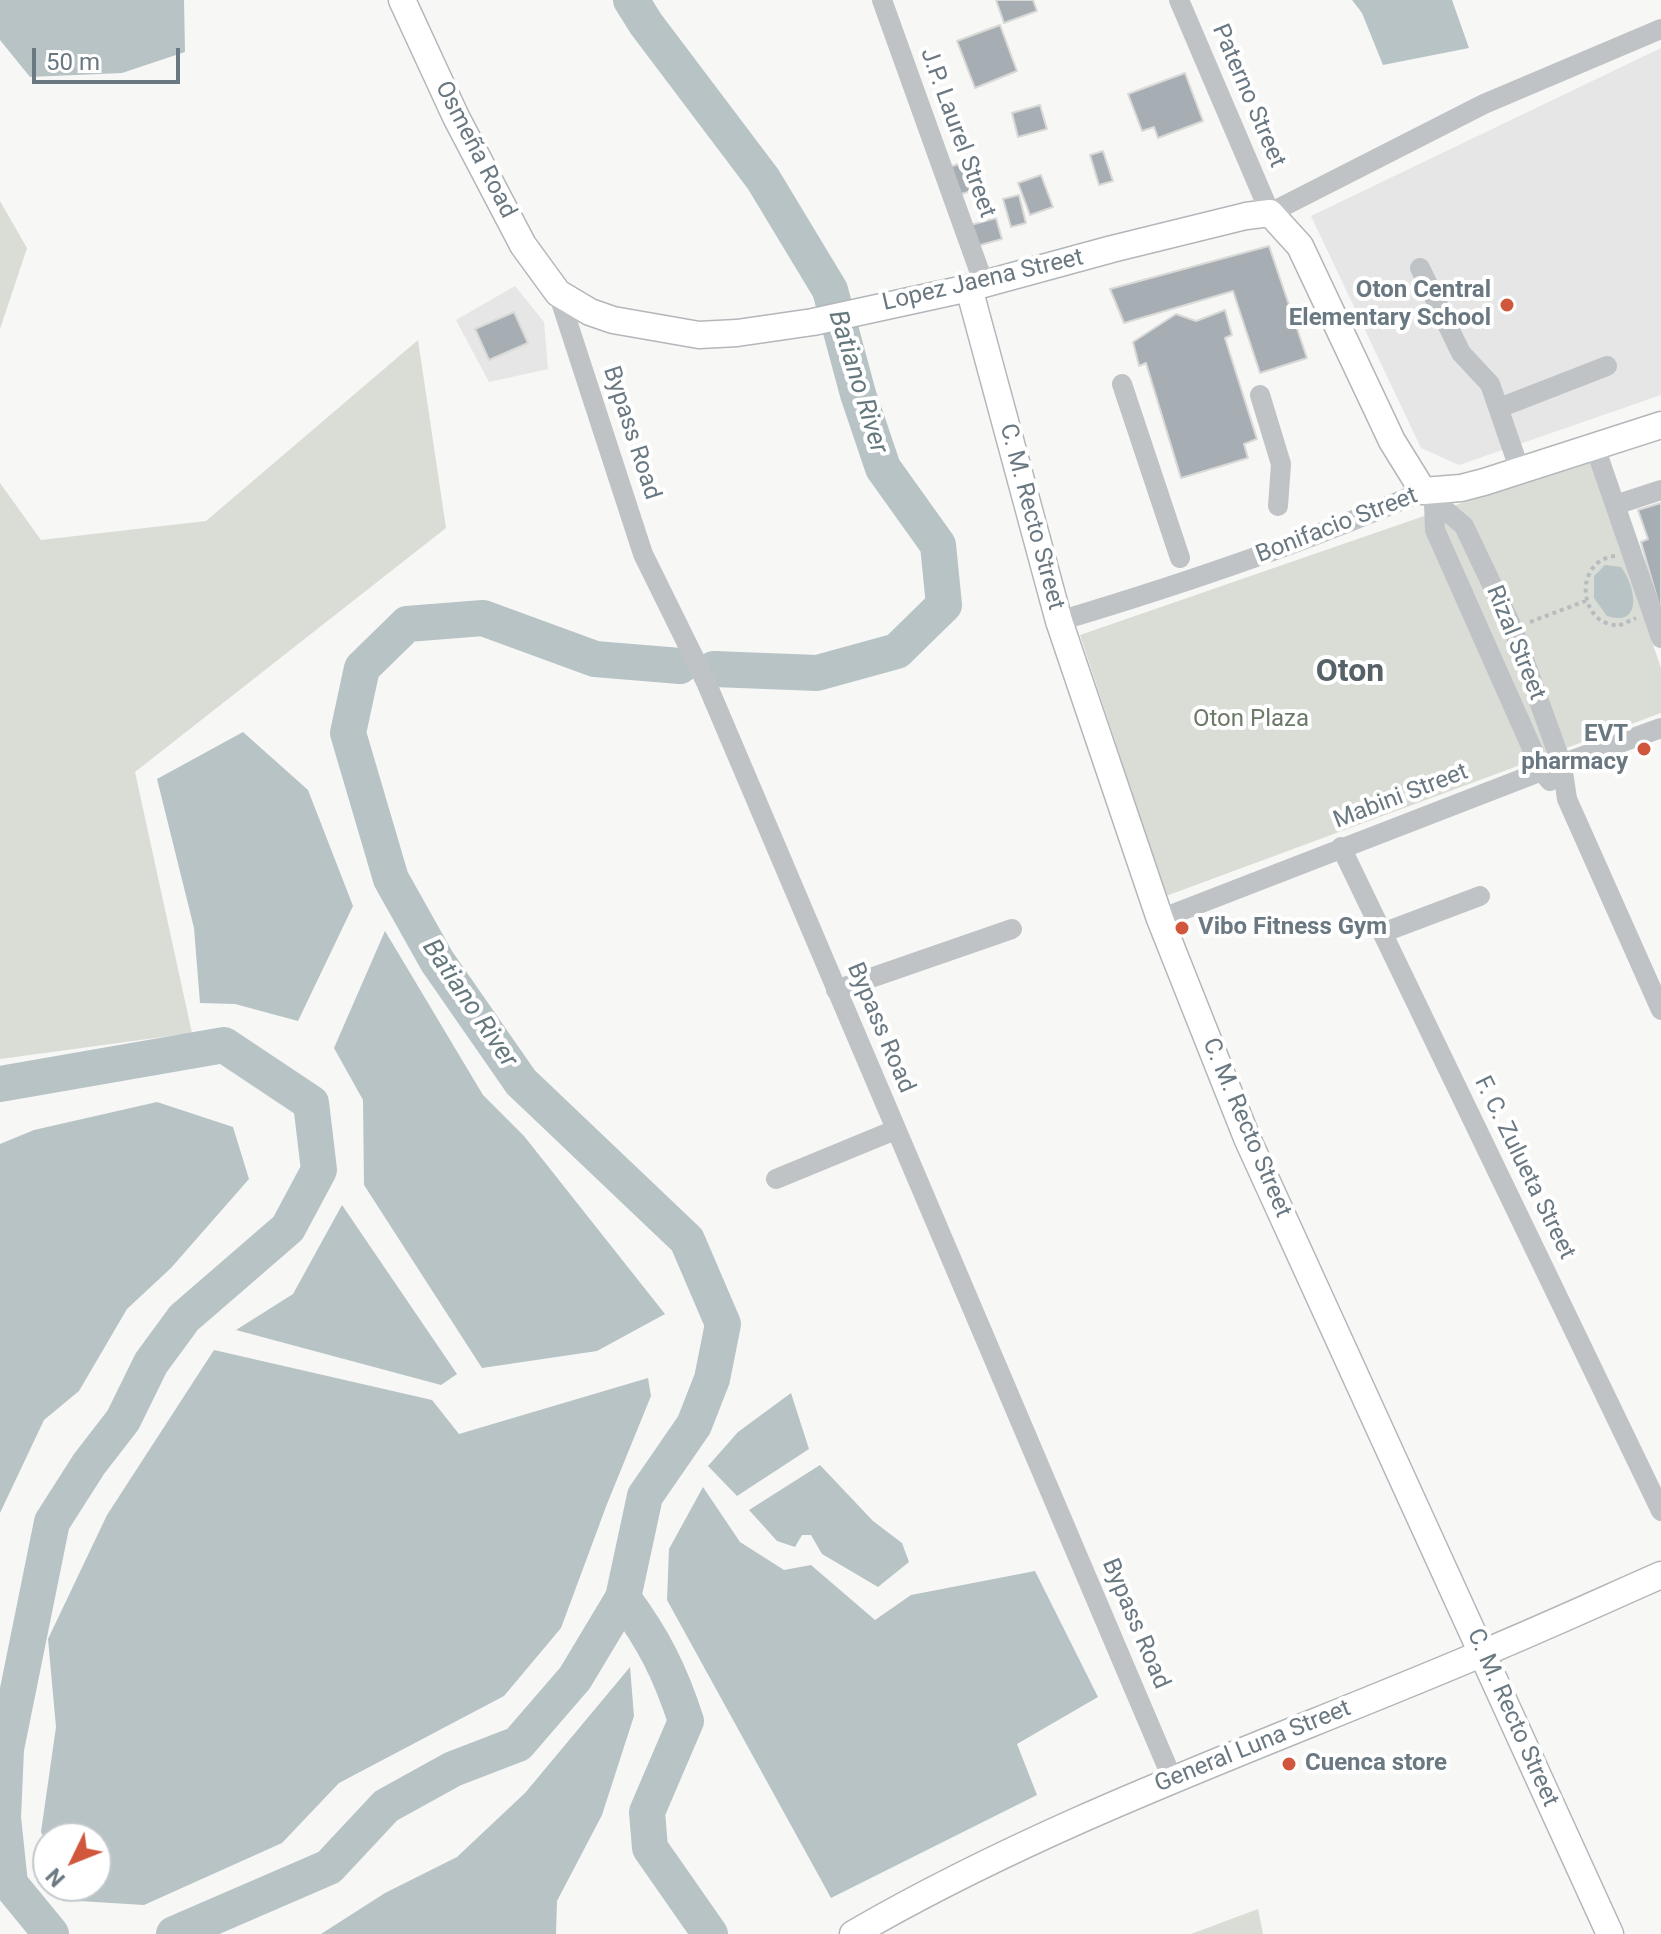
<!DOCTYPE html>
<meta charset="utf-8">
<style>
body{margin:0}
#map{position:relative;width:1661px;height:1934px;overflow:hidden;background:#f7f7f5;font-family:Roboto,sans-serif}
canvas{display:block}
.north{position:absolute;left:32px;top:1822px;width:80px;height:80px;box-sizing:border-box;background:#fff;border:2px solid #c3c9cd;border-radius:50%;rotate:227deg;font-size:22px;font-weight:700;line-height:32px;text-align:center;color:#6a7882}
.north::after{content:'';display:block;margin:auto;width:28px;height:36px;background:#d0573c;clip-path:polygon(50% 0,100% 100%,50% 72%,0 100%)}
.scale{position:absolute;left:32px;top:48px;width:148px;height:36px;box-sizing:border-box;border:4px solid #6a7882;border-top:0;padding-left:10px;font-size:24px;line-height:28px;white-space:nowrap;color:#6a7882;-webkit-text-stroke:6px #fff;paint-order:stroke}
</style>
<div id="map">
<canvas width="1661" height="1934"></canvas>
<div class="north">N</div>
<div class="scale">50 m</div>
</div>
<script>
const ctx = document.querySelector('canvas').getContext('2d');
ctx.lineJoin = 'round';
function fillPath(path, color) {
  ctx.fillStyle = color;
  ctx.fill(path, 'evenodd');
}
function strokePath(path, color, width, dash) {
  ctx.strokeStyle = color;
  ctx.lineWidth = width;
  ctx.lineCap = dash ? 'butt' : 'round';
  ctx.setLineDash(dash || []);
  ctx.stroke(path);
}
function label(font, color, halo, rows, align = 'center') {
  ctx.font = font + ' Roboto,sans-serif';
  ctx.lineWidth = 8;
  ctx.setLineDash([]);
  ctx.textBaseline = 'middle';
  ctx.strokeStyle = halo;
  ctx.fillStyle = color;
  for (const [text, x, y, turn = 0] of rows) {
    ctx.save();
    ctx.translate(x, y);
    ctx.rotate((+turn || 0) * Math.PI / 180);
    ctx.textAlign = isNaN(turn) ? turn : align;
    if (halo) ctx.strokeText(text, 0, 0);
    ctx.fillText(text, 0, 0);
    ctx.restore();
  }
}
const built = new Path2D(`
 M 1661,48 L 1661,395 L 1459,465 L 1421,448 L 1311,216 Z
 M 515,286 L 544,322 L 548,369 L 489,382 L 456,320 Z`);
const green = new Path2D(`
 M 0,201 L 27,248 L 0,329 Z
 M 418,340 L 446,528 L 135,772 L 192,1033 L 0,1059 L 0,483 L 41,540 L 206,521 Z
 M 1589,459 L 1661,668 L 1661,713 L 1166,896 L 1080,635 Z
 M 1258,1909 L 1263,1934 L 1191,1934 Z`);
const water = new Path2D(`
 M 0,0 L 184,0 L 185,52 L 122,73 L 30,77 L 0,40 Z
 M 1352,0 L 1452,0 L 1469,48 L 1383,65 L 1362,13 Z
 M 1605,565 L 1621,567 C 1635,585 1644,628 1607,616 L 1594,598 L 1594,576 Z
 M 243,732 L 308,790 L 353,906 L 298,1021 L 235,1004 L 200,1003 L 194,928 L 157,779 Z
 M 385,931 L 483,1095 L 524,1136 L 665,1314 L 597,1351 L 482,1368 L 364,1185 L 363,1100 L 334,1048 Z
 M 157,1102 L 233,1127 L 249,1179 L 171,1268 L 127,1309 L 79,1391 L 44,1420 L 0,1513 L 0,1144 L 34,1130 Z
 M 342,1205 L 457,1374 L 441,1385 L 236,1330 L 293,1294 Z
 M 214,1350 L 432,1400 L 459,1434 L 648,1378 L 651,1396 L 607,1504 L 561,1628 L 504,1696 L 339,1783 L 282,1843 L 144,1905 L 79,1901 L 71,1886 L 96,1886 L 96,1838 L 48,1838 L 48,1845 L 41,1832 L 56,1727 L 48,1639 L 107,1515 Z
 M 791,1393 L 809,1449 L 737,1496 L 708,1466 L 738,1432 Z
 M 820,1465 L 873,1521 L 902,1543 L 909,1562 L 878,1587 L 822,1554 L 811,1535 L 802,1535 L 795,1547 L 777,1541 L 749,1510 Z
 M 703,1487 L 740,1542 L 784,1570 L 811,1565 L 875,1620 L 911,1595 L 1035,1571 L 1098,1697 L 1017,1744 L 1037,1795 L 831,1898 L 667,1600 L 669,1549 Z
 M 630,1667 L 634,1716 L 602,1815 L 557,1901 L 556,1934 L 321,1934 L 385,1893 L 457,1857 L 525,1793 Z`);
const stream = new Path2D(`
 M 177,1934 L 181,1932`);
const river = new Path2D(`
 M 631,0 L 646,24 L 763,179 L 830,290 L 858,394 L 883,468 L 938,545 L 944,605 L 897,651 L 817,673 L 714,669
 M 680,666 L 595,659 L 483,618 L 407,624 L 362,668 L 348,733 L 391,879 L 437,961 L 521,1082 L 687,1240 L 723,1324 L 712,1379 L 694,1425 L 645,1496 L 623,1598 C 654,1640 670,1672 686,1721 L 647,1812 L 650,1848 L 710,1934
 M 0,1084 L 224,1045 L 311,1103 L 319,1170 L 288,1228 L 184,1318 L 151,1363 L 123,1420 L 89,1464 L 52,1522 L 6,1749 L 3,1818 L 10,1884 L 51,1934
 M 174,1934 L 329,1867 L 386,1806 L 453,1769 L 518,1744 L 575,1678 L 623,1598`);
const building = new Path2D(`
 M 996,0 L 1033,0 L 1037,11 L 1004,23 Z
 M 1000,25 L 1017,71 L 975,88 L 957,41 Z
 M 1185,73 L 1203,121 L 1158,138 L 1154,127 L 1142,131 L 1128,94 Z
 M 1040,105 L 1047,129 L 1018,137 L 1012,113 Z
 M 1103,151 L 1113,181 L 1099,185 L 1090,155 Z
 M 972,160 L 981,188 L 958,195 L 949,167 Z
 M 1041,175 L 1053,207 L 1030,215 L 1018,183 Z
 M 1019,195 L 1026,223 L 1011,227 L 1003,199 Z
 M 996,218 L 1002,239 L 977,246 L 971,225 Z
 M 1269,246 L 1307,358 L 1260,373 L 1233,291 L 1124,323 L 1110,289 Z
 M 1225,310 L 1232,335 L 1225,338 L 1257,439 L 1244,444 L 1248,458 L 1181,478 L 1146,363 L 1139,366 L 1133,342 L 1176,314 L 1196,321 Z
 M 514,312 L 528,343 L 489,360 L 475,329 Z
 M 1661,503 L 1661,612 L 1641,542 L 1648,539 L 1638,510 Z`);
const path = new Path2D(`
 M 1615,556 C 1583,559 1576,601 1600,620 C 1605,623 1613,625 1618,626 L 1636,618
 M 1530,622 L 1588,600`);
const minor = new Path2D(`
 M 882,0 L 984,284
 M 1179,0 L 1270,213 L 1484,104 L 1661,29
 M 1420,268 L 1461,353 L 1490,384 L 1520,471
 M 558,293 L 643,554 L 706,682 L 1172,1778
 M 1122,384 L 1180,558
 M 1260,395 L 1281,464 L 1278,506
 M 1499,408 L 1607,366
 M 1595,447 L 1661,638
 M 1434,503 L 1435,530 L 1542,771 L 1550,781
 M 1615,505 L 1661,490
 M 1059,621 C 1183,584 1305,543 1423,491 L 1464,526 L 1513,629 L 1562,765 L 1567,799 L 1661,1010
 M 1341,847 L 1661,1511
 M 1160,919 L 1542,771 L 1661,728
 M 1382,933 L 1480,896
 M 836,990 L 1012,929
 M 776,1179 L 895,1130`);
const major = new Path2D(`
 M 402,0 L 456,117 L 523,245 L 558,293 L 590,312 L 613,320 L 699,335 L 737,333 L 813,322 L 969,288 L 1112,249 L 1246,216 L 1270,213 L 1300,246 L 1392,441 L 1423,491 L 1461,488 L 1484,482 L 1661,425
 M 969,288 L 1059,621 L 1160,919 L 1247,1138 L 1610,1934
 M 853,1934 C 1053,1818 1271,1743 1483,1653 C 1543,1628 1602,1601 1661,1575`);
const markers = [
 [1507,305,8,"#d0573c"],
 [1644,749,8,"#d0573c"],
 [1182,928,8,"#d0573c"],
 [1289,1764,8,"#d0573c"]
];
const streetNames = [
 ["Paterno Street",1248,96,67],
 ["J.P. Laurel Street",957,133,70],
 ["Osmeña Road",475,150,63],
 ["Lopez Jaena Street",983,281,-13],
 ["Bypass Road",631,433,72],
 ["C. M. Recto Street",1031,517,75],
 ["Bonifacio Street",1337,526,-21],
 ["Rizal Street",1515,643,68],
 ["Mabini Street",1401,797,-21],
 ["Bypass Road",880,1028,67],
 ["C. M. Recto Street",1246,1128,67],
 ["F. C. Zulueta Street",1524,1168,64],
 ["Bypass Road",1135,1624,67],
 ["C. M. Recto Street",1512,1718,66],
 ["General Luna Street",1253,1747,-22]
];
const poiNames = [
 ["Oton Central",1491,291],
 ["Elementary School",1491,319],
 ["EVT",1628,735],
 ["pharmacy",1628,763],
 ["Vibo Fitness Gym",1198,928,"left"],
 ["Cuenca store",1305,1764,"left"]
];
const parkNames = [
 ["Oton Plaza",1251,720]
];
const waterNames = [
 ["Batiano River",857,382,73],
 ["Batiano River",469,1004,56]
];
const districtNames = [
 ["Oton",1350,673]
];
fillPath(built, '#e5e6e5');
fillPath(green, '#d9ddd6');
fillPath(water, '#b8c3c6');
strokePath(stream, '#b8c3c6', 6);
strokePath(river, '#b8c3c6', 36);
fillPath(building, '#a7aeb3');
strokePath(building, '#d9d9d7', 2);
strokePath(major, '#b3b7ba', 29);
strokePath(path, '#b9bcbe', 4, [4, 4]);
strokePath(minor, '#bfc3c6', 20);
strokePath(major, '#fff', 26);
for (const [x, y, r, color] of markers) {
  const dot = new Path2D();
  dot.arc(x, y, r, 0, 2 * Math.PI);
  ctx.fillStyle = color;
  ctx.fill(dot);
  strokePath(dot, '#fff', 3);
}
label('24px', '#6a7882', '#fff', streetNames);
label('bold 24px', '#6a7882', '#fff', poiNames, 'right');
label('24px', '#6c7a68', '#fff', parkNames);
label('italic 26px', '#65787e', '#fff', waterNames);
label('bold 32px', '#576168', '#fff', districtNames);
</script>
